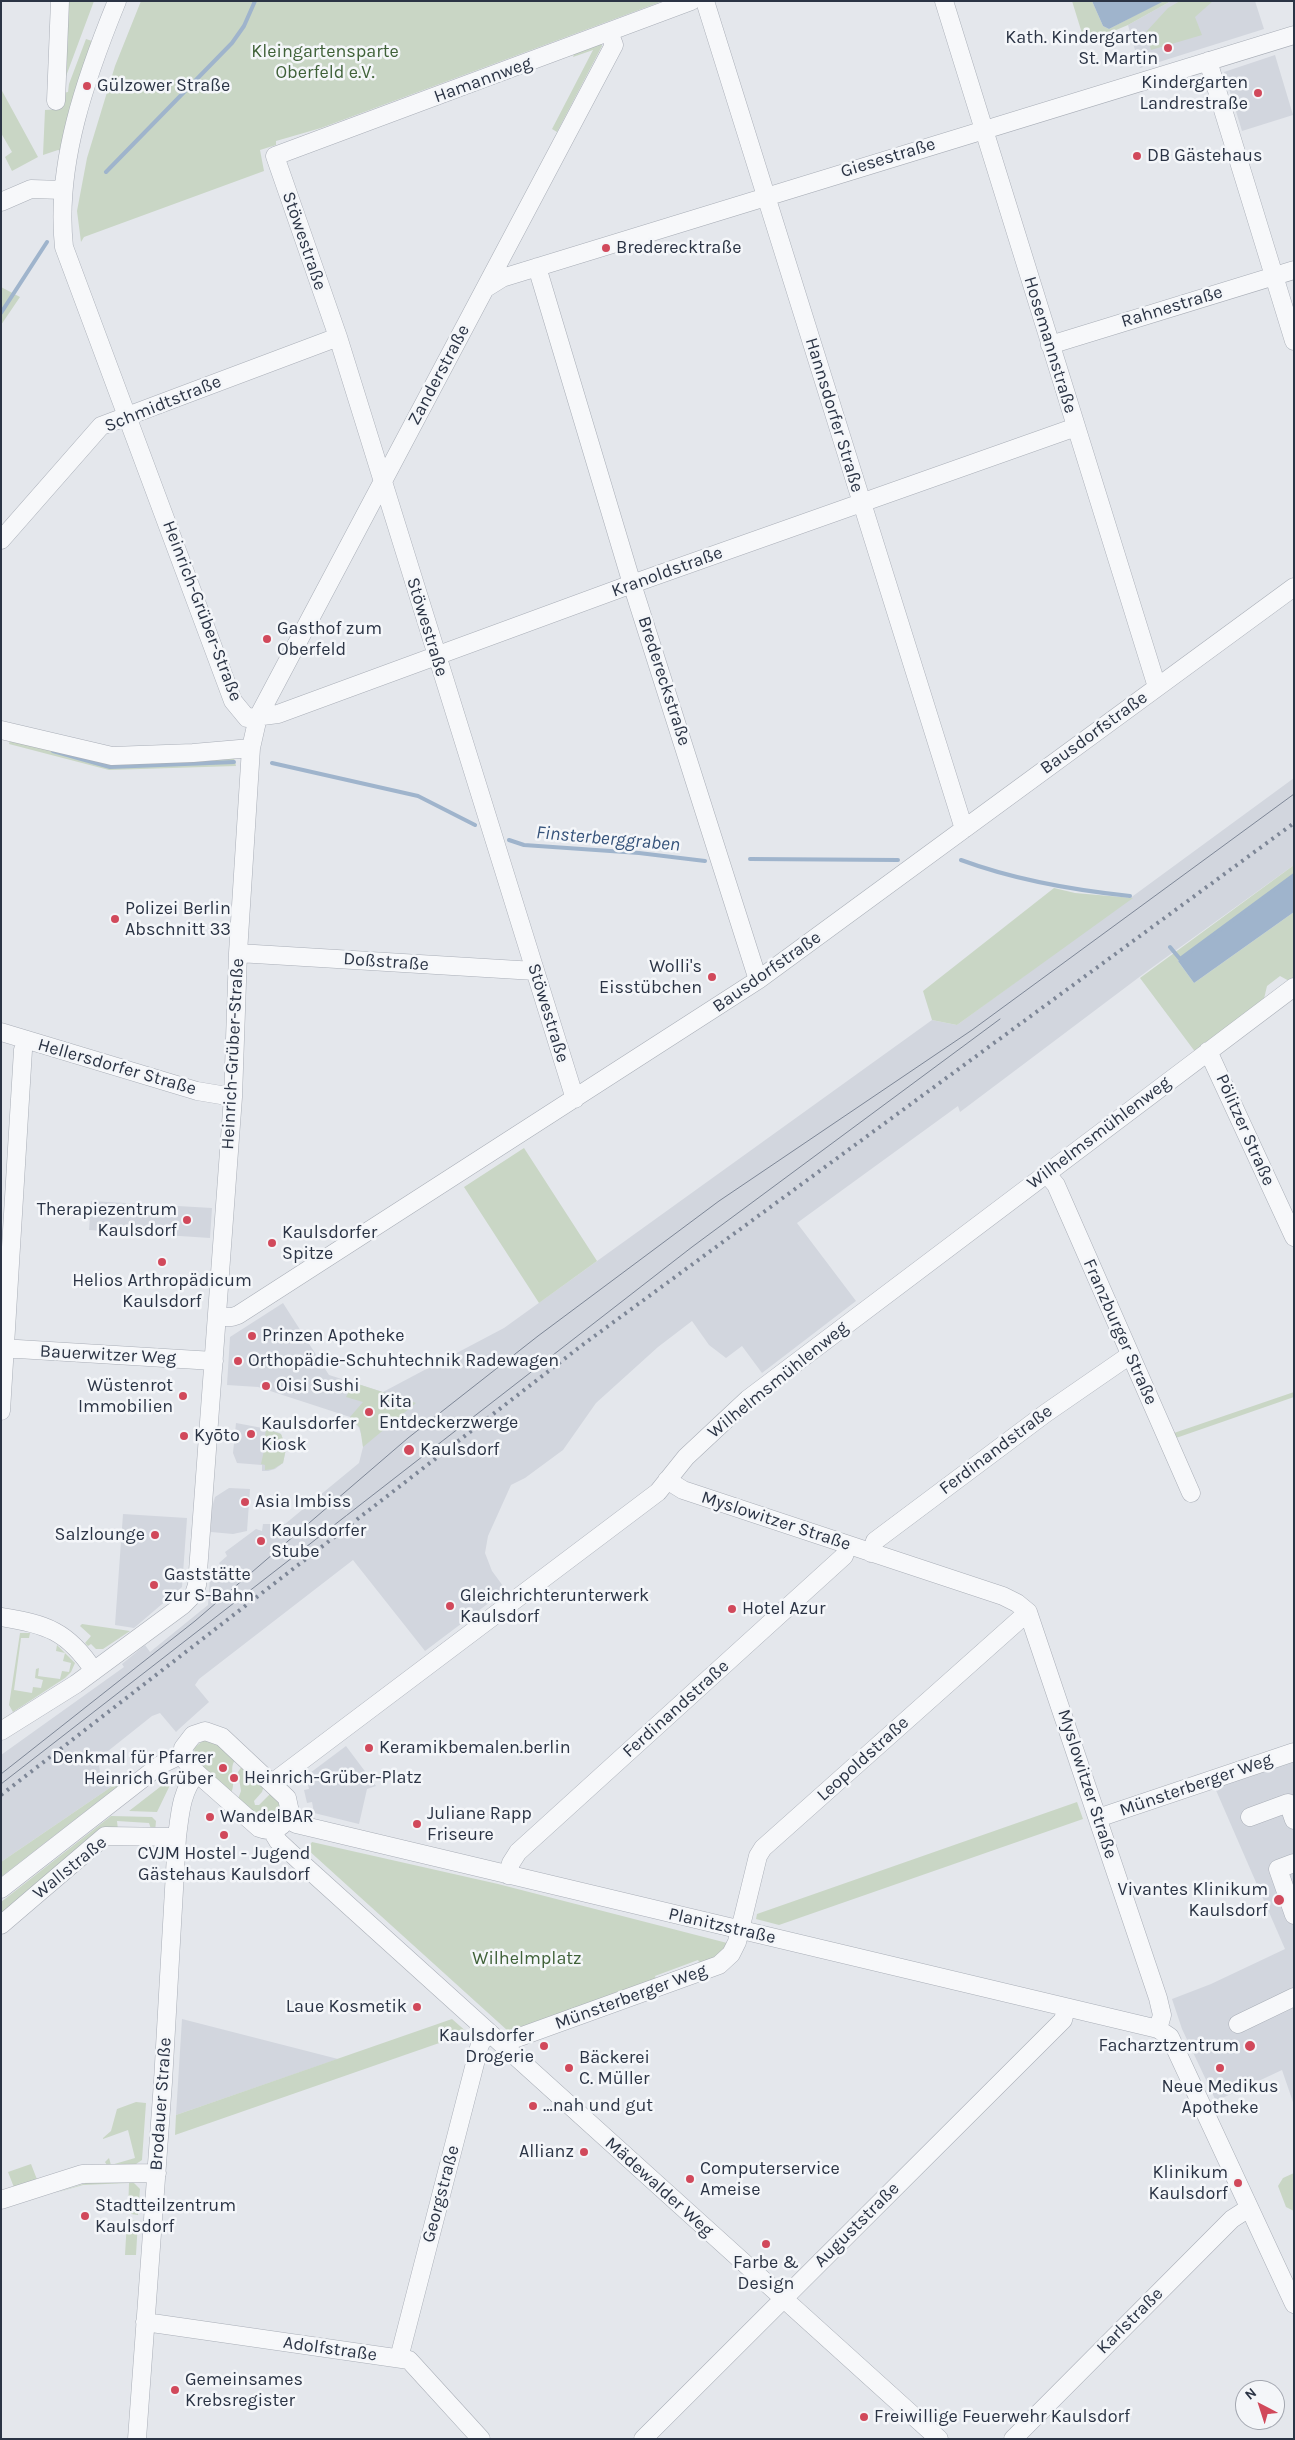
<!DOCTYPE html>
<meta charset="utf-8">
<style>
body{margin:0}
#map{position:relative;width:1295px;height:2440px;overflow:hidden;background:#e4e7ec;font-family:Karla,sans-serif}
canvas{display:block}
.frame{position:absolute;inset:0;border:2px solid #2b3445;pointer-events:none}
.north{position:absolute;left:1235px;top:2380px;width:50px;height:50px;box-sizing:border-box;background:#f4f6f9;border:1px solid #a4a8b1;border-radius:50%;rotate:320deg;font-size:14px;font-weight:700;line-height:20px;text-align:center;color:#2b3445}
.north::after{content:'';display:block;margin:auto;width:18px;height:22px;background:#d1495b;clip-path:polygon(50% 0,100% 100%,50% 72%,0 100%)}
</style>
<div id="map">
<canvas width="1295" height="2440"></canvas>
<div class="frame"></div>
<div class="north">N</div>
</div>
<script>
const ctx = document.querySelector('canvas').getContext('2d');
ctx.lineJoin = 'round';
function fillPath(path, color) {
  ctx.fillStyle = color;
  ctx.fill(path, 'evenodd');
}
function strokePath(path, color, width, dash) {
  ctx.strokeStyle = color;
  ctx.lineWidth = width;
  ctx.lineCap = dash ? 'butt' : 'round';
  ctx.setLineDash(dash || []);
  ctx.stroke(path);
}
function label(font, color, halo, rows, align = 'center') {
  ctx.font = font + ' Karla,sans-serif';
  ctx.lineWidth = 5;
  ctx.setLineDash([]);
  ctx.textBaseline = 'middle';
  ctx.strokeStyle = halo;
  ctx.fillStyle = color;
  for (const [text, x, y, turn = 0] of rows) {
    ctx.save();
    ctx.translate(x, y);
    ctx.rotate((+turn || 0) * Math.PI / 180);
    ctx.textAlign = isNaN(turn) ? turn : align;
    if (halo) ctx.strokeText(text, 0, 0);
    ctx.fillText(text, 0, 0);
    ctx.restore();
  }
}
const built = new Path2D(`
 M 1171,1 L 1255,1 L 1264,29 L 1140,68 L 1128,25 Z
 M 1275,55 L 1293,115 L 1242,131 L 1224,72 Z
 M 1294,778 L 1294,865 L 1150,969 L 960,1112 L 958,1106 L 797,1223 L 856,1301 L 762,1373 L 742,1346 L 726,1358 L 709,1345 L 692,1321 L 658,1347 L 596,1403 L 563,1450 L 525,1478 L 511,1485 L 488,1536 L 485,1553 L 492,1571 L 506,1590 L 425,1651 L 353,1560 L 199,1679 L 195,1685 L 209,1702 L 179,1729 L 176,1732 L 160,1713 L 152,1716 L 98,1759 L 102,1785 L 114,1785 L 1,1862 L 1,1755 L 124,1667 L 122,1664 L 145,1645 L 150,1652 L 208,1605 L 210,1577 L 222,1568 L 219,1563 L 227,1556 L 225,1552 L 256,1529 L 262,1531 L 263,1524 L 285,1524 L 359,1463 L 363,1447 L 362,1436 L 359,1428 L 350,1417 L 258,1387 L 227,1385 L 230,1337 L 283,1303 L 329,1375 L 383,1392 L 415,1375 L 504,1328 L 932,1020 L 957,1025 Z
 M 91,1201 L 212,1208 L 210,1238 L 89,1230 Z
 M 236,1423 L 273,1430 L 281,1434 L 286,1449 L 283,1463 L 275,1469 L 268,1471 L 262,1471 L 262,1465 L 237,1463 L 233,1453 Z
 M 229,1488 L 250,1489 L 247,1531 L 233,1534 L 211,1532 L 211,1511 L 215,1497 Z
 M 123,1514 L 187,1518 L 182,1587 L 134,1628 L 115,1625 Z
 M 346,1746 L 376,1786 L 367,1789 L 359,1824 L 314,1813 L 312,1802 L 307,1803 L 304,1790 L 309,1789 L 306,1776 Z
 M 1294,1761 L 1294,2105 L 1282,2070 L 1216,2101 L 1182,2029 L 1172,1999 L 1211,1984 L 1285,1949 L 1215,1788 Z
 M 182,2019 L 338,2059 L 176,2115 Z`);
const green = new Path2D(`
 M 65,1 L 94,1 L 62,87 Z
 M 141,1 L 663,1 L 321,128 L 276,141 L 276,145 L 260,150 L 264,171 L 84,237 L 81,242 L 77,211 L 87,158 L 115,66 Z
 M 1072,1 L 1092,1 L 1103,26 L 1109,29 L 1160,2 L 1171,1 L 1128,25 L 1085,43 Z
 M 1180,1 L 1213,1 L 1195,17 L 1202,35 L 1151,50 L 1146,32 L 1168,8 Z
 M 86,39 L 92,41 L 64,151 L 58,150 L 43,155 L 45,110 L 61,109 L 63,93 L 68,92 L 69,84 Z
 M 601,42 L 602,46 L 557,132 L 552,129 L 593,50 L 573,57 L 575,51 Z
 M 1,89 L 38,157 L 12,171 L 5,157 L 12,152 L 1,133 Z
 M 1,287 L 20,297 L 1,325 Z
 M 11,735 L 97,756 L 233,754 L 236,766 L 109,770 L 9,744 Z
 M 1294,865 L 1294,875 L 1178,961 L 1194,983 L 1294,912 L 1294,979 L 1291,982 L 1280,976 L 1267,986 L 1263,1003 L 1196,1053 L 1140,978 Z
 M 1054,888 L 1075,893 L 1133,898 L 957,1025 L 932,1020 L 923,991 Z
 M 524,1148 L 597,1261 L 539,1303 L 464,1187 Z
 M 358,1384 L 416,1403 L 363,1447 L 360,1428 L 350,1417 L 363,1402 L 346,1397 L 349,1391 L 354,1392 Z
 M 1294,1392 L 1294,1397 L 1176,1438 L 1174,1433 Z
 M 266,1429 L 281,1434 L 286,1447 L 264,1444 Z
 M 265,1446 L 286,1449 L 283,1463 L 273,1469 L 265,1470 L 265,1465 L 261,1464 Z
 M 82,1624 L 130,1631 L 103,1649 L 96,1649 L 91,1644 L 88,1646 L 85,1643 L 91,1636 L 80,1626 Z
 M 20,1633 L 30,1633 L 29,1638 L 21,1638 L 14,1690 L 32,1693 L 33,1687 L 41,1688 L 43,1680 L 35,1678 L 36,1669 L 39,1668 L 38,1676 L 60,1679 L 62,1671 L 69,1672 L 71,1663 L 63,1661 L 65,1653 L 56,1651 L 57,1645 L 75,1663 L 71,1672 L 65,1678 L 13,1712 L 9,1705 Z
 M 205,1739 L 215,1742 L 235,1760 C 228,1770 237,1782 231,1793 L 195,1760 L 194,1748 Z
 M 242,1766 L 264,1786 L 262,1792 L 254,1801 L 255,1805 L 259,1805 L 271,1793 L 278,1799 L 282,1810 L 273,1822 L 264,1822 L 238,1799 L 241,1791 L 238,1772 Z
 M 169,1780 L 171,1783 L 157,1812 L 129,1811 Z
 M 114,1785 L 118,1786 L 1,1877 L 1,1862 Z
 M 1077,1802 L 1083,1819 L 779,1925 L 756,1919 L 757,1914 Z
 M 111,1816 L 152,1817 L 156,1821 L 155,1832 L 152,1832 L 149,1823 L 117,1821 L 118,1830 L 1,1918 L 1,1902 Z
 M 312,1842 L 498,1884 L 731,1944 L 730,1950 L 701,1966 L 698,1960 L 655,1976 L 657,1982 L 512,2033 L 508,2031 L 307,1849 Z
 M 452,2019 L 468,2033 L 175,2135 L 176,2115 Z
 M 136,2102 L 146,2103 L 142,2160 L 133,2166 L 108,2167 L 105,2162 L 109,2158 L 111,2165 L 135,2158 L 128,2130 L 103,2139 L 103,2138 L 111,2131 L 117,2109 Z
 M 31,2164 L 38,2182 L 15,2190 L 8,2172 Z
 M 1294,2173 L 1294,2211 L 1286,2207 L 1278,2186 L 1283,2178 Z
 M 132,2181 L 140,2189 L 138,2215 L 131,2214 L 131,2211 L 128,2211 L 129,2183 L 83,2185 L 55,2193 L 86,2183 Z
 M 127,2220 L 138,2221 L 136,2255 L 125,2255 Z`);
const water = new Path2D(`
 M 1092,1 L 1164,1 L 1109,29 L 1103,26 Z
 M 1294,875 L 1294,912 L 1194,983 L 1178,961 Z`);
const stream = new Path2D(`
 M 106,172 L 232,43 L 244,26 L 255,1
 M 1,313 L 47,242
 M 53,751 L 110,767 L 234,762
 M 272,763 L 418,796 L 475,825
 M 509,840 L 524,845 L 639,853 L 705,861
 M 750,859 L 898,860
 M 961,860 C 1015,880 1072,890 1130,896
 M 1170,947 L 1180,959 L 1294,875`);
const minor = new Path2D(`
 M 117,1 C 86,77 55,164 64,247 L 233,701 L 247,718 L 278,714 L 632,584 L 1076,427
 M 705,1 L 964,829
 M 944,1 L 1157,687
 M 1208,61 L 1294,341
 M 56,101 L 60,1
 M 1,202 L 31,189 L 63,190
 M 537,267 L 632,584 L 758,980
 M 486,288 L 502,278 L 1294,35
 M 1050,345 L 1294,270
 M 1,540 L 101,426 L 338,337
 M 1,730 L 112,756 L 193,753 L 251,748
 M 238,953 L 535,971
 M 1,1032 L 197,1091 L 233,1097
 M 1208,1051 L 1294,1237
 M 575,1099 L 338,337 L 275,156 L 691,1
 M 1046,1173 L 1056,1185 L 1191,1493
 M 217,1317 L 232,1317 L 238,1315 L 758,980 L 1294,587
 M 1,1348 L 214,1361
 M 1,1411 L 23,1050 L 26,1040
 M 667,1480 L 683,1490 L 1003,1596 L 1017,1603 L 1028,1612 L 1158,1998 L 1162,2015 L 1158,2029
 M 871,1553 L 875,1541 L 879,1538 L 1046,1413 L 1130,1355
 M 1,1617 C 46,1624 68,1631 94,1671
 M 1,1731 L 76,1684 L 183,1605 L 194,1594 L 197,1585 L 233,1097 L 238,953 L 251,748 L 258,717 L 614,45 L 609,32
 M 205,1731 L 222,1737 L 287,1798 L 290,1812 C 285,1827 274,1834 259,1828 L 190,1767 L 186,1761 L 183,1748 L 193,1735 Z
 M 272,1783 L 658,1492 L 686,1457 L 748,1399 L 1294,987
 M 1250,1817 L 1288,1803 L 1294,1820
 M 1098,1818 L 1294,1752
 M 287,1819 L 296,1824 L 313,1828 L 1158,2029 L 1170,2037 L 1294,2304
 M 272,1831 L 278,1841 L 306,1867 L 939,2439
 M 1294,1863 L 1278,1869 L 1294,1915
 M 508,1875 L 511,1863 L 518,1852 L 844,1556 L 848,1545
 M 1,1889 L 160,1765 L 183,1754
 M 1,1925 L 105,1836 L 177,1837
 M 1238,2024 L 1294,1997
 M 506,2047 L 514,2039 L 719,1965 L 731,1954 L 737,1942 L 758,1856 L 763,1848 L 1028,1612
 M 1,2200 L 82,2174 L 157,2173
 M 145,2322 L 409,2360 L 481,2439
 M 399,2358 L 480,2044 L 489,2032
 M 137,2439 L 163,2082 L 177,1837 C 180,1814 181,1791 197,1773
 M 643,2439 L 1063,2020 L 1066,2009
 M 1013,2439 L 1232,2219 L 1249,2208`);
const tram = new Path2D(`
 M 1,1774 L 195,1621 L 408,1438 L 538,1336 L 719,1201 L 972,1030 L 1294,794
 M 1,1784 L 692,1247 L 1000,1019`);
const rail = new Path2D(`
 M 1,1795 L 581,1346 L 1294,823`);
const markers = [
 [1168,48,5,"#d1495b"],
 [87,86,5,"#d1495b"],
 [1258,93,5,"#d1495b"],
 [1137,156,5,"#d1495b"],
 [606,248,5,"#d1495b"],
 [267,639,5,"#d1495b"],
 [115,919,5,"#d1495b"],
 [712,977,5,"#d1495b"],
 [187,1220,5,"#d1495b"],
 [272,1243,5,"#d1495b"],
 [162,1262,5,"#d1495b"],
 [252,1336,5,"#d1495b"],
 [238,1361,5,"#d1495b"],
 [266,1386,5,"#d1495b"],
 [183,1396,5,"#d1495b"],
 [369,1412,5,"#d1495b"],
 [251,1434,5,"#d1495b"],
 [184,1436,5,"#d1495b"],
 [409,1450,6,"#d1495b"],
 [245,1502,5,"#d1495b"],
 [155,1535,5,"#d1495b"],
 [261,1541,5,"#d1495b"],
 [154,1585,5,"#d1495b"],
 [450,1606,5,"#d1495b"],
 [732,1609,5,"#d1495b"],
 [369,1748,5,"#d1495b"],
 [223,1768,5,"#d1495b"],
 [234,1778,5,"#d1495b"],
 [210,1817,5,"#d1495b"],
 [417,1824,5,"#d1495b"],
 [224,1835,5,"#d1495b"],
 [1279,1900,6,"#d1495b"],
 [417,2007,5,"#d1495b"],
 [544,2046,5,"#d1495b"],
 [1250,2046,6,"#d1495b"],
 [569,2068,5,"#d1495b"],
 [1220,2068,5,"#d1495b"],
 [533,2106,5,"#d1495b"],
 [584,2152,5,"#d1495b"],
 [690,2179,5,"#d1495b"],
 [1238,2183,5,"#d1495b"],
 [85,2216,5,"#d1495b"],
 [766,2244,5,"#d1495b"],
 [175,2390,5,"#d1495b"],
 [864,2417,5,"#d1495b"]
];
const poiNames = [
 ["Kath. Kindergarten",1158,38,"right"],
 ["St. Martin",1158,59,"right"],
 ["Kindergarten",1248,83,"right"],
 ["Landrestraße",1248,104,"right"],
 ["Gülzower Straße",97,86],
 ["DB Gästehaus",1147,156],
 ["Brederecktraße",616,248],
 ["Gasthof zum",277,629],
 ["Oberfeld",277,650],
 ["Polizei Berlin",125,909],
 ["Abschnitt 33",125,930],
 ["Wolli's",702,967,"right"],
 ["Eisstübchen",702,988,"right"],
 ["Therapiezentrum",177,1210,"right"],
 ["Kaulsdorf",177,1231,"right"],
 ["Kaulsdorfer",282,1233],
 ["Spitze",282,1254],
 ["Helios Arthropädicum",162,1281,"center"],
 ["Kaulsdorf",162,1302,"center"],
 ["Prinzen Apotheke",262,1336],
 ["Orthopädie-Schuhtechnik Radewagen",248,1361],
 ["Wüstenrot",173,1386,"right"],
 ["Immobilien",173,1407,"right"],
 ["Oisi Sushi",276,1386],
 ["Kita",379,1402],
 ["Entdeckerzwerge",379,1423],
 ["Kaulsdorfer",261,1424],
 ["Kiosk",261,1445],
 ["Kyōto",194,1436],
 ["Kaulsdorf",420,1450],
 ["Asia Imbiss",255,1502],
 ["Kaulsdorfer",271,1531],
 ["Stube",271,1552],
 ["Salzlounge",145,1535,"right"],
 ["Gaststätte",164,1575],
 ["zur S-Bahn",164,1596],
 ["Gleichrichterunterwerk",460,1596],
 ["Kaulsdorf",460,1617],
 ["Hotel Azur",742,1609],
 ["Keramikbemalen.berlin",379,1748],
 ["Denkmal für Pfarrer",213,1758,"right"],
 ["Heinrich Grüber",213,1779,"right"],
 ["Heinrich-Grüber-Platz",244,1778],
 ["Juliane Rapp",427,1814],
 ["Friseure",427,1835],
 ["WandelBAR",220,1817],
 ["CVJM Hostel - Jugend",224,1854,"center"],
 ["Gästehaus Kaulsdorf",224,1875,"center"],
 ["Vivantes Klinikum",1268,1890,"right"],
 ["Kaulsdorf",1268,1911,"right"],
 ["Laue Kosmetik",407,2007,"right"],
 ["Kaulsdorfer",534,2036,"right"],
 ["Drogerie",534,2057,"right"],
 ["Facharztzentrum",1239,2046,"right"],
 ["Bäckerei",579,2058],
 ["C. Müller",579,2079],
 ["Neue Medikus",1220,2087,"center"],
 ["Apotheke",1220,2108,"center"],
 ["...nah und gut",543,2106],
 ["Allianz",574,2152,"right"],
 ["Computerservice",700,2169],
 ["Ameise",700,2190],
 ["Klinikum",1228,2173,"right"],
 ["Kaulsdorf",1228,2194,"right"],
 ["Stadtteilzentrum",95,2206],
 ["Kaulsdorf",95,2227],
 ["Farbe &",766,2263,"center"],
 ["Design",766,2284,"center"],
 ["Gemeinsames",185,2380],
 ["Krebsregister",185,2401],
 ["Freiwillige Feuerwehr Kaulsdorf",874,2417]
];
const parkNames = [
 ["Kleingartensparte",325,52],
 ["Oberfeld e.V.",325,73],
 ["Wilhelmplatz",527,1959]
];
const streetNames = [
 ["Hamannweg",483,80,-20],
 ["Giesestraße",888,158,-17],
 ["Stöwestraße",304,241,71],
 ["Rahnestraße",1172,307,-17],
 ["Hosemannstraße",1050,345,73],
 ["Zanderstraße",439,375,-62],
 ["Schmidtstraße",163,404,-22],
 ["Hannsdorfer Straße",834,415,73],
 ["Kranoldstraße",667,572,-20],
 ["Heinrich-Grüber-Straße",202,611,69],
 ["Stöwestraße",427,627,73],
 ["Bredereckstraße",664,681,72],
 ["Bausdorfstraße",1094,733,-36],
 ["Doßstraße",386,962,4],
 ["Bausdorfstraße",767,972,-35],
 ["Stöwestraße",548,1013,73],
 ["Heinrich-Grüber-Straße",233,1054,-87],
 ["Hellersdorfer Straße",117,1067,16],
 ["Pölitzer Straße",1245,1130,66],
 ["Wilhelmsmühlenweg",1099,1133,-37],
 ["Franzburger Straße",1120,1332,66],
 ["Bauerwitzer Weg",108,1355,3],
 ["Wilhelmsmühlenweg",778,1380,-39],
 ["Ferdinandstraße",996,1450,-37],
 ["Myslowitzer Straße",776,1521,18],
 ["Ferdinandstraße",676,1709,-42],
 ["Leopoldstraße",863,1759,-42],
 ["Myslowitzer Straße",1087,1784,72],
 ["Münsterberger Weg",1196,1785,-19],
 ["Wallstraße",70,1868,-39],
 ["Planitzstraße",722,1926,13],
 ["Münsterberger Weg",631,1997,-20],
 ["Brodauer Straße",161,2104,-86],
 ["Mädewalder Weg",659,2187,42],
 ["Georgstraße",441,2194,-75],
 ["Auguststraße",857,2225,-45],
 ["Karlstraße",1130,2321,-45],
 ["Adolfstraße",330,2349,8]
];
const waterNames = [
 ["Finsterberggraben",608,839,5]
];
fillPath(built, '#d2d6de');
fillPath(green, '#c9d6c5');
fillPath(water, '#9fb4cc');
strokePath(stream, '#9fb4cc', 4);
strokePath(minor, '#a9aeb7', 19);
strokePath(minor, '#f7f8fa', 18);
strokePath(tram, '#7d8696', 1);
strokePath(rail, '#7d8696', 4, [2.5, 5]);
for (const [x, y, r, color] of markers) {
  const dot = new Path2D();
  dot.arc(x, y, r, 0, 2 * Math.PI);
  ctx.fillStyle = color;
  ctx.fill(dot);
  strokePath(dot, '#f4f6f9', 2);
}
label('18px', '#2b3445', '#f4f6f9', poiNames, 'left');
label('18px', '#3f6138', '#f4f6f9', parkNames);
label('18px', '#2b3445', '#f4f6f9', streetNames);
label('italic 19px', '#34527a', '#f4f6f9', waterNames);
</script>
